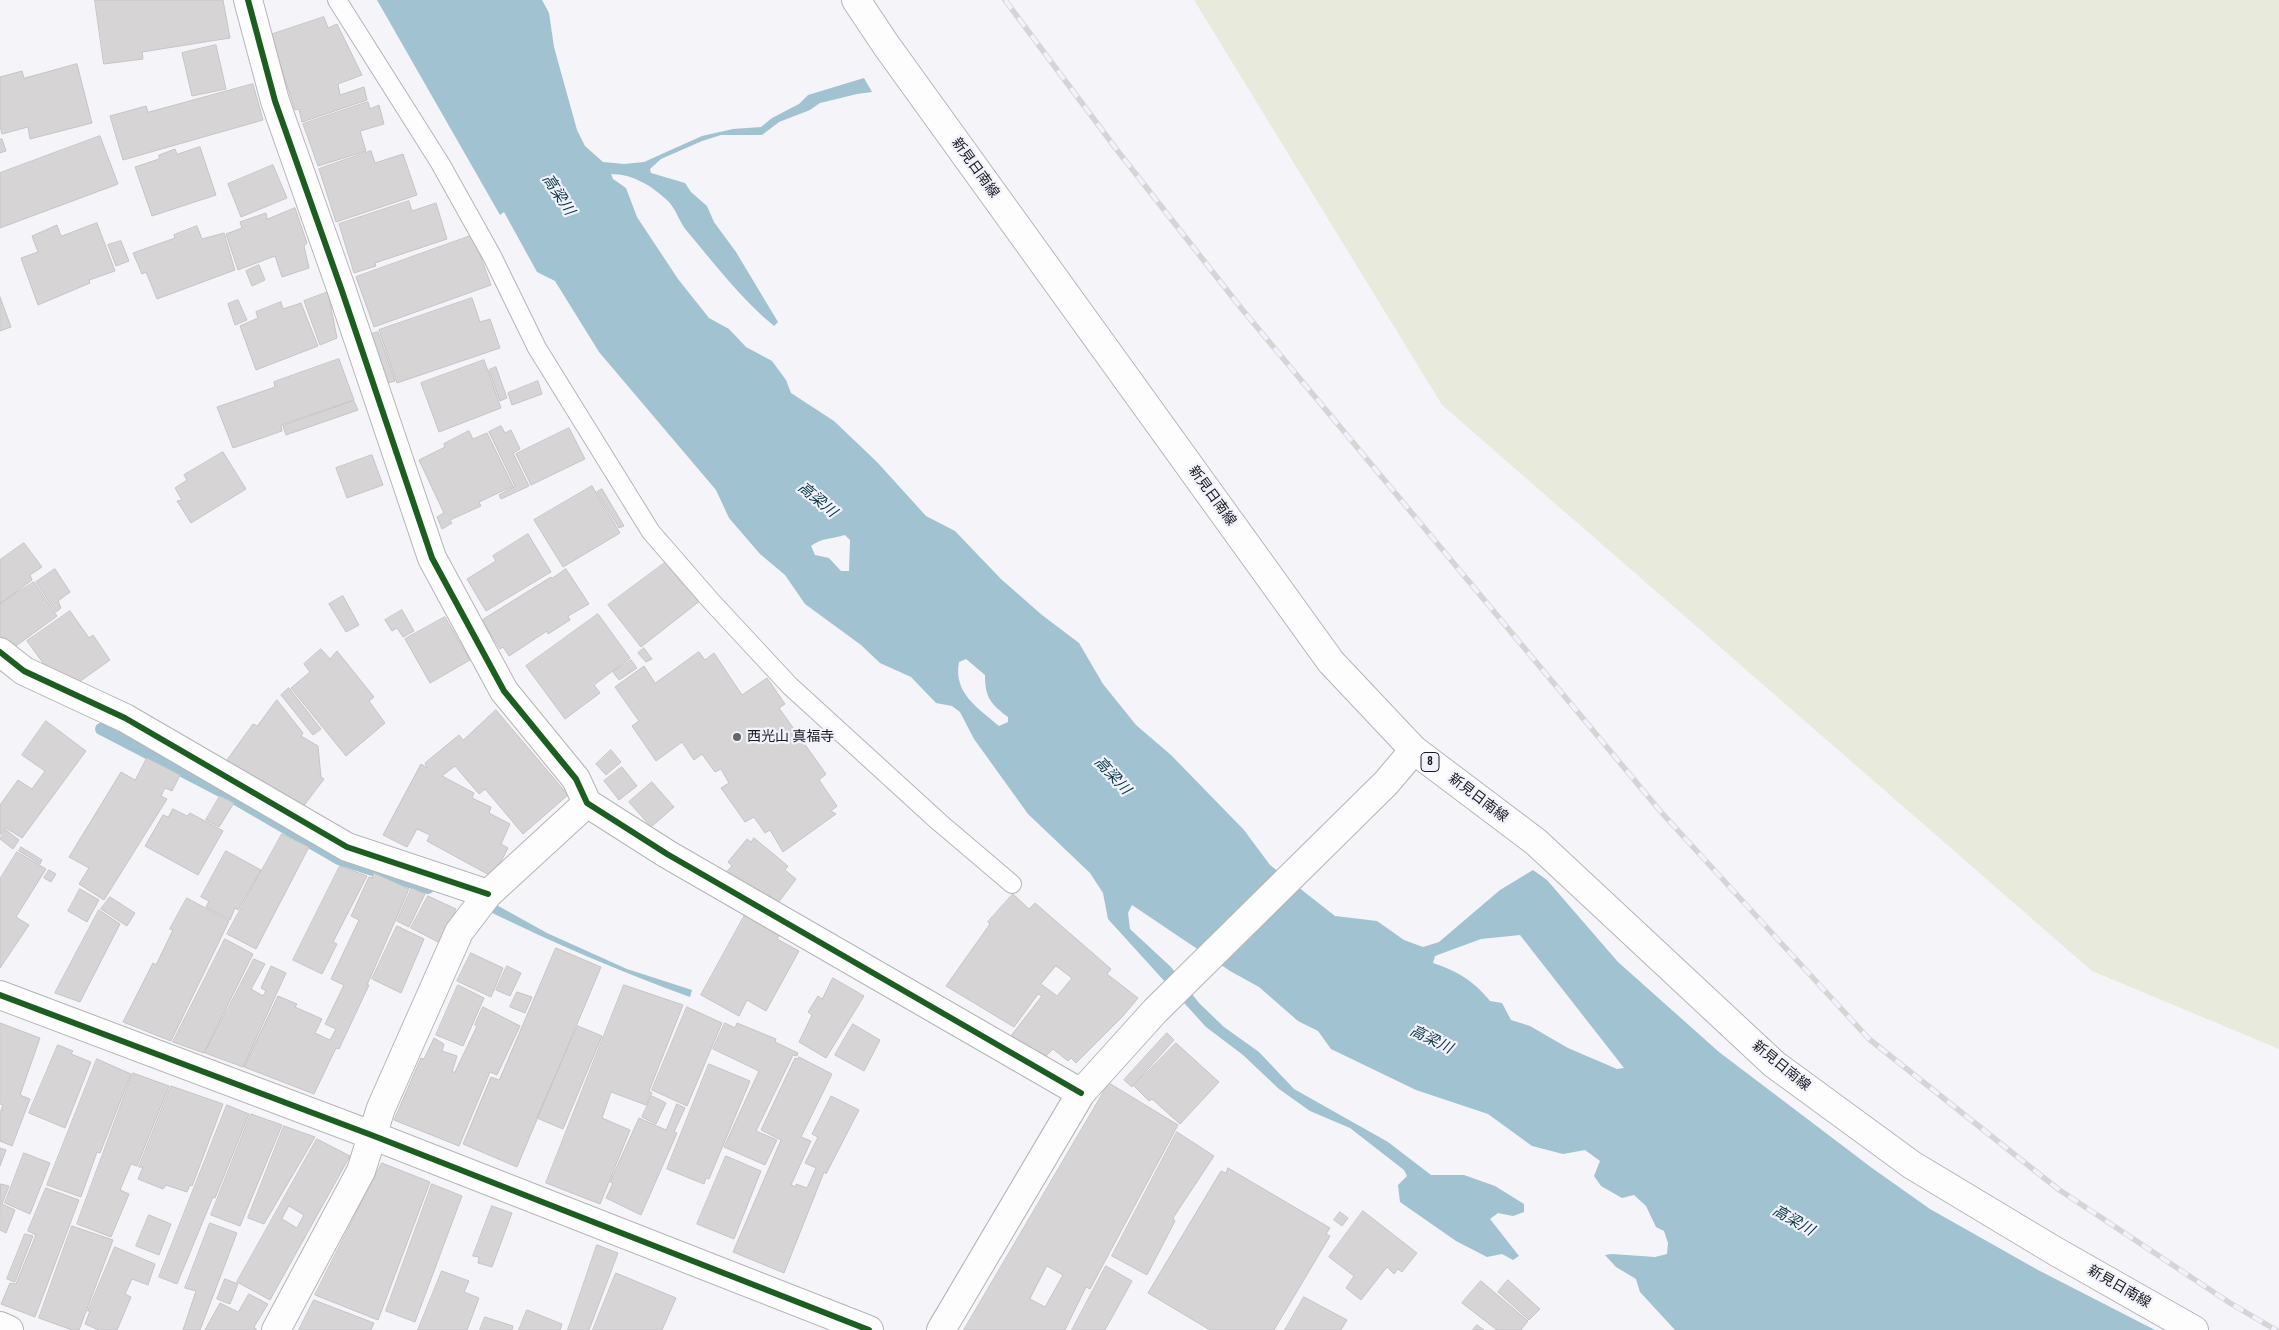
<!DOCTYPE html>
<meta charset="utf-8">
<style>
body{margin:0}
canvas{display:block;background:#f4f4f9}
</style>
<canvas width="2279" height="1330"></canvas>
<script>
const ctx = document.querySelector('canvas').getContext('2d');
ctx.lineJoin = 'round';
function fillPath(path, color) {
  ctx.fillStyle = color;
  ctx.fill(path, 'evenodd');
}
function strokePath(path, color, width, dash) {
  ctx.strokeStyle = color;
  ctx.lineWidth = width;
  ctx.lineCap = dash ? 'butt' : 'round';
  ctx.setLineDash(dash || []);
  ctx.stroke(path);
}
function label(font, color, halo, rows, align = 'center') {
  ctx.font = font + ' "Archivo Narrow","Noto Sans JP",sans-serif';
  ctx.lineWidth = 4.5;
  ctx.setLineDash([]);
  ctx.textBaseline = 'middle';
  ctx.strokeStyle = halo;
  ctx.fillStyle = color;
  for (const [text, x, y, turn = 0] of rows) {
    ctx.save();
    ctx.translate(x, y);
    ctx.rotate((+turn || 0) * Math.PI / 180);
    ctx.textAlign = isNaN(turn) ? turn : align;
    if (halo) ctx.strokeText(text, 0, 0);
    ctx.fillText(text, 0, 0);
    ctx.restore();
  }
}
const green = new Path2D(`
 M 1194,0 L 2279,0 L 2279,1049 L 2092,971 L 1442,405 Z`);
const water = new Path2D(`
 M 377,0 L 542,0 L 549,13 L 554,47 L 577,130 L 585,146 L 603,162 L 624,164 L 644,162 L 702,136 L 733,129 L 761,127 L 772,118 L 799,104 L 808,95 L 864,78 L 872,92 L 857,94 L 820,103 L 810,110 L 779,122 L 762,135 L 721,135 L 702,141 L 661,159 L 650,169 L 651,173 L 685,183 L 691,192 L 707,206 L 714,222 L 736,252 L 778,322 L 774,326 C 741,299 714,263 686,230 C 679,221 676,209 668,201 C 652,186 633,174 611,174 L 613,179 L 626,188 L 637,217 L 678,279 L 709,318 L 729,329 L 746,347 L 772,361 L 786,380 L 791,393 L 834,421 L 877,462 L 926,516 L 955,531 L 1001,579 L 1042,615 L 1079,643 L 1103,684 L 1136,725 L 1171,755 L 1244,830 L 1270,865 L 1335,916 L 1377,921 L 1404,940 L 1423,947 L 1439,942 L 1500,890 L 1533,870 L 1547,880 L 1618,962 L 1719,1052 L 1872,1168 L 1930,1209 L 2038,1270 L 2155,1330 L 1675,1330 L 1640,1292 L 1636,1279 L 1616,1267 L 1605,1255 L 1612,1254 L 1655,1257 L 1667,1254 L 1668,1243 L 1664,1231 L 1656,1227 L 1646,1206 L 1634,1195 L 1622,1198 L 1601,1186 L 1594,1176 L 1600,1161 L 1585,1150 L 1563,1154 L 1532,1146 L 1488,1114 L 1416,1090 L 1331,1049 L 1318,1031 L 1298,1021 L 1259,987 L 1230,971 L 1132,905 L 1128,913 L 1130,929 L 1171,967 L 1199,1003 L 1224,1027 L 1259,1052 L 1294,1089 L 1388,1142 L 1431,1175 L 1464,1175 L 1495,1186 L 1524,1204 L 1524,1212 L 1513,1216 L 1498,1213 L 1490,1219 L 1519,1256 L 1513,1260 L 1502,1254 L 1487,1257 L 1456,1241 L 1400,1202 L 1398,1185 L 1407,1176 L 1404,1170 L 1350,1128 L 1310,1111 L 1279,1089 L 1243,1055 L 1206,1027 L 1108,919 L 1103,893 L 1090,873 L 1028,814 L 974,739 L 960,712 L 952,706 L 936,703 L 911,677 L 880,663 L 861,645 L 805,604 L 785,575 L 760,554 L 729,518 L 716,490 L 599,352 L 555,281 L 537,272 L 504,212 L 500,215 ZM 845,535 L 850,540 L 849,571 L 841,571 L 829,558 L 815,555 L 811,546 C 821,538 832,539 845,535 ZM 966,659 L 985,675 C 985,698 991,704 1008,717 L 1008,722 L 999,726 C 978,708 953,693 959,662 ZM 1520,935 L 1624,1068 L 1617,1069 L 1568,1048 L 1530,1026 L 1511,1020 L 1502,1003 L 1490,1001 C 1474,981 1457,971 1433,963 L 1435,956 L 1481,939 Z
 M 493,903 L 547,933 L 627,969 L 692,990 L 690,997 C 621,972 554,943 488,911 Z`);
const stream = new Path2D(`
 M 101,729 L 234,798 L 339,859 L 428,888`);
const building = new Path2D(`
 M 95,0 L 223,0 L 230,38 L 142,52 L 143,59 L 104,64 Z
 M 324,17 L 328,28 L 337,24 L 362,75 L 338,84 L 340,95 L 364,87 L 367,100 L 302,122 L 299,109 L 295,110 L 270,35 Z
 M 216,45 L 226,89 L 192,96 L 182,53 Z
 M 77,64 L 92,123 L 30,139 L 28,127 L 2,134 L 0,126 L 0,77 L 22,71 L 24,78 Z
 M 253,84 L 263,120 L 123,160 L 110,116 L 146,106 L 148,112 Z
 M 368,102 L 370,109 L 379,105 L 384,124 L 360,131 L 366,151 L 318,166 L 303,124 Z
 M 100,136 L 118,184 L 0,228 L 0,173 Z
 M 0,139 L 2,139 L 6,151 L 0,153 Z
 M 200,147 L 216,195 L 152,216 L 135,167 L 159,159 L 159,155 L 175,149 L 177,154 Z
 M 371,151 L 375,163 L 403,154 L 417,195 L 336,222 L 319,169 Z
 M 273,165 L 287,198 L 241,217 L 228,184 Z
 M 409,201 L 412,211 L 436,203 L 447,239 L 375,263 L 376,266 L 354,273 L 339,224 Z
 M 295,208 L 307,243 L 304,246 L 309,268 L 282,277 L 275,256 L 238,270 L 226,234 L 242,228 L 240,222 L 266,213 L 267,219 Z
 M 97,223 L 115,271 L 89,280 L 90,283 L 38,305 L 21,258 L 38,252 L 32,236 L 57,225 L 61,236 Z
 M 197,226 L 202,239 L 224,233 L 235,270 L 157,299 L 146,272 L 142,274 L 133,253 L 175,238 L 174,235 Z
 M 473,235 L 491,285 L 374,327 L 356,277 Z
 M 121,241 L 129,261 L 116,266 L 108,245 Z
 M 259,265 L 265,280 L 252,286 L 246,271 Z
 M 328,292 L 337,338 L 320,345 L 304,301 Z
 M 0,297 L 11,327 L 0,331 Z
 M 472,298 L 480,322 L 490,319 L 500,348 L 397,383 L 379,330 Z
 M 238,300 L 247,320 L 235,325 L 228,304 Z
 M 281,302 L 283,309 L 301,303 L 318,346 L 256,370 L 240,326 L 258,318 L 256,312 Z
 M 378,332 L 395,381 L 388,383 L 371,334 Z
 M 339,359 L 354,400 L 281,425 L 282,431 L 233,448 L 217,407 L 275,387 L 274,382 Z
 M 484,360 L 501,408 L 439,432 L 421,383 Z
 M 496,367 L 507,398 L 500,401 L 489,370 Z
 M 538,381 L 542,394 L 512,405 L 508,393 Z
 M 354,401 L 358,410 L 286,435 L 283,426 Z
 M 501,426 L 505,433 L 511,430 L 520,449 L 513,453 L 529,486 L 501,499 L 499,495 L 515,486 L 489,432 Z
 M 569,428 L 585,459 L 531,485 L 516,454 Z
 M 469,431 L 473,439 L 487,433 L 513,486 L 479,502 L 481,506 L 450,520 L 452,523 L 442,529 L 437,517 L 444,513 L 419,460 L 445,447 L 444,444 Z
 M 223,452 L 246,489 L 191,523 L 177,501 L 182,500 L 175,488 L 187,480 L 184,475 Z
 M 372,455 L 383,485 L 347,498 L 336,468 Z
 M 592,486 L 620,533 L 563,567 L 534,520 Z
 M 602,489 L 624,526 L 619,528 L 597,492 Z
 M 528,534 L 551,572 L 486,611 L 467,579 L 496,561 L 493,556 Z
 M 24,543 L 42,567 L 30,575 L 32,580 L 0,604 L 0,560 Z
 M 666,562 L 682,584 L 691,579 L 705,597 L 641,647 L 608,605 Z
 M 55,569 L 70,592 L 58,601 L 61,608 L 56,612 L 36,582 Z
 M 566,569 L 589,604 L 568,616 L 570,620 L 548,634 L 547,631 L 509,656 L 503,647 L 500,649 L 482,620 L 551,577 L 552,578 Z
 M 34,582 L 57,616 L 9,651 L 0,638 L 0,604 Z
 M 343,596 L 359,625 L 346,632 L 329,604 Z
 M 402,610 L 414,631 L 403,637 L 397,628 L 392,631 L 385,620 Z
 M 70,611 L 89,638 L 93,635 L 110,660 L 72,687 L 61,672 L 54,678 L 27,641 Z
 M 598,614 L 630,658 L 594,685 L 600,693 L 565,719 L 526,666 Z
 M 445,617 L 470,660 L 430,683 L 405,639 Z
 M 644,648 L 652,659 L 646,662 L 638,653 Z
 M 321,649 L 330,659 L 337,651 L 374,697 L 369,701 L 385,723 L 346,756 L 291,688 L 310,672 L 304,664 Z
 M 699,652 L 705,660 L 714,653 L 742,695 L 767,678 L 785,704 L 779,708 L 826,774 L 819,780 L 837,806 L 831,811 L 836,814 L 783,852 L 770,830 L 765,833 L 754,817 L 745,822 L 721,788 L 729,783 L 721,769 L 715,772 L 702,754 L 694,760 L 682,742 L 656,761 L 632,726 L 639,721 L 615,687 L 644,666 L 655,683 Z
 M 631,660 L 637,668 L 619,680 L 613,672 Z
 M 289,688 L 321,729 L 313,735 L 281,695 Z
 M 277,700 L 303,733 L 301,736 L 318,746 L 321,777 L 324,779 L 302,808 L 281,792 L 278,794 L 259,779 L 257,782 L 227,760 L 253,724 L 257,726 Z
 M 496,710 L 568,795 L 523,834 L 485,789 L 479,794 L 455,766 L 442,776 L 474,793 L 472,798 L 491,807 L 489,813 L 510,824 L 501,844 L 508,848 L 493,877 L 427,841 L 430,835 L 417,829 L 407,847 L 383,835 L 421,764 L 427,768 L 425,763 L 459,735 L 463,740 Z
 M 46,721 L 86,751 L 22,838 L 6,828 L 0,835 L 0,805 L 18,780 L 32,789 L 45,771 L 22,755 Z
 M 611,750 L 621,762 L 606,775 L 596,764 Z
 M 147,758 L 180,775 L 172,791 L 165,788 L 161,796 L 167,799 L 104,900 L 79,884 L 89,868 L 69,857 L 121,772 L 135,780 Z
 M 622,767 L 637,786 L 619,800 L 604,781 Z
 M 652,782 L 674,807 L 651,827 L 629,802 Z
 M 220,796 L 234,803 L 219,827 L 206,820 Z
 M 173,809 L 187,816 L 190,813 L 223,831 L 198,875 L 145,846 L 163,815 L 168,817 Z
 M 6,830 L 19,840 L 13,849 L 0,839 Z
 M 282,834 L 309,847 L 256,949 L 227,934 Z
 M 754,838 L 788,866 L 785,870 L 796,879 L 778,903 L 768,894 L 761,901 L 726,872 L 732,866 L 728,862 L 747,839 L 751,842 Z
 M 21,847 L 42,860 L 40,864 L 19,851 Z
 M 226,851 L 261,870 L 238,910 L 235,908 L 230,920 L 206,907 L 209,901 L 201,897 Z
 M 17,852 L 46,869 L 16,917 L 29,925 L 0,968 L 0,879 Z
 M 340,866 L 367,876 L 333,942 L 337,944 L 322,974 L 293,960 Z
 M 49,870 L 56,874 L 51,882 L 44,878 Z
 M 374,873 L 409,889 L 367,985 L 369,985 L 339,1049 L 336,1048 L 314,1094 L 244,1067 L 278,996 L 297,1004 L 295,1007 L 322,1019 L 315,1033 L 330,1040 L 336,1029 L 325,1024 L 344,985 L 331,979 L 359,920 L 351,916 L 369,877 L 372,878 Z
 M 412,888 L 425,894 L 409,927 L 397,921 Z
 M 80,889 L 99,900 L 87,922 L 68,911 Z
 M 1013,894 L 1029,909 L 1035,903 L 1111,969 L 1107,974 L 1138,998 L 1123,1016 L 1076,1063 L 1071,1058 L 1068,1061 L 1053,1049 L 1045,1057 L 1010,1037 L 1042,996 L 1038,994 L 1014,1027 L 946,986 L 990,924 L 988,922 ZM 1056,966 L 1072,978 L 1057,996 L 1041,984 Z
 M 428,896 L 456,909 L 440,943 L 411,928 Z
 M 110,897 L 135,913 L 127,926 L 101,909 Z
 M 187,898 L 229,921 L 171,1041 L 123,1022 L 153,963 L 156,965 L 173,930 L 170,929 Z
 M 99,910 L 120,924 L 80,1002 L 55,993 Z
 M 746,913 L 781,932 L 777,939 L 799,951 L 766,1011 L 747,1000 L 739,1016 L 701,995 Z
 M 397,926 L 424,939 L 401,993 L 372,979 Z
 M 225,939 L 253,954 L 204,1053 L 173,1042 Z
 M 556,948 L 601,967 L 517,1167 L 463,1144 L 491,1077 L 499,1080 Z
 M 471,953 L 503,968 L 491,997 L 457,981 Z
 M 254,959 L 265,964 L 251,989 L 263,996 L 266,991 L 261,988 L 271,966 L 286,973 L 243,1067 L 205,1053 Z
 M 507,966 L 521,973 L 510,996 L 496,990 Z
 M 833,978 L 864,996 L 826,1058 L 799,1042 L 812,1015 L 808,1012 L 818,996 L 822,999 Z
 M 458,985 L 484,998 L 463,1046 L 436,1035 Z
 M 624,985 L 683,1005 L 649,1091 L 652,1093 L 646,1105 L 611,1092 L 602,1118 L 630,1130 L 600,1204 L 546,1183 Z
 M 517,992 L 532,997 L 525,1013 L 510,1007 Z
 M 483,1007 L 520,1026 L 497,1075 L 490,1072 L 459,1146 L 394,1120 L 421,1058 L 424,1059 L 434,1038 L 444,1044 L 442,1051 L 457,1056 L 452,1072 L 455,1072 L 477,1026 L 475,1025 Z
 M 687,1007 L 722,1023 L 687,1106 L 652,1090 Z
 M 0,1023 L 40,1038 L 20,1095 L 30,1099 L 12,1146 L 0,1141 L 0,1113 L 3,1105 L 0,1104 Z
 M 725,1023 L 735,1028 L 737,1023 L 776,1039 L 775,1042 L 798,1053 L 797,1056 L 793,1055 L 756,1131 L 777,1140 L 765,1165 L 724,1147 L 759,1071 L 713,1049 Z
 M 853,1024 L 880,1040 L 864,1071 L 835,1055 Z
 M 578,1026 L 602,1036 L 563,1129 L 537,1118 Z
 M 1167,1033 L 1174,1040 L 1132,1087 L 1124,1080 Z
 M 1176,1043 L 1219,1082 L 1180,1124 L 1152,1099 L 1149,1101 L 1134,1086 Z
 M 58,1045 L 73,1051 L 71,1054 L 91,1062 L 65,1128 L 29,1113 Z
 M 799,1057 L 832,1074 L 801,1137 L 811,1141 L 791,1185 L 796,1187 L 796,1184 L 807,1188 L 816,1168 L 805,1163 L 818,1137 L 812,1134 L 831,1096 L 859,1110 L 826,1174 L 824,1172 L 784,1273 L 733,1252 L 781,1140 L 761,1130 L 795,1058 L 798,1059 Z
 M 97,1059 L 131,1074 L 100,1153 L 97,1152 L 81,1197 L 47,1185 Z
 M 709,1064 L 750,1081 L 709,1179 L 706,1178 L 704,1184 L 667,1169 Z
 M 133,1073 L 169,1086 L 137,1166 L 131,1164 L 120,1190 L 129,1194 L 111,1237 L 77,1224 Z
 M 1109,1083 L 1178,1125 L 1090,1289 L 1086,1287 L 1065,1330 L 964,1330 ZM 1047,1266 L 1063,1275 L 1045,1307 L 1030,1299 Z
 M 171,1086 L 223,1104 L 192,1186 L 190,1185 L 187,1192 L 166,1185 L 163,1189 L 138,1179 L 143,1167 L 139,1167 Z
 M 652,1096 L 666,1103 L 656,1124 L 642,1117 Z
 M 677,1104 L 685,1108 L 674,1132 L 677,1133 L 641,1215 L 606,1198 L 613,1183 L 610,1182 L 639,1118 L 666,1130 Z
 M 227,1105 L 249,1114 L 215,1198 L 213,1197 L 177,1284 L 159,1277 Z
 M 251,1114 L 282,1125 L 240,1226 L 211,1215 Z
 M 284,1126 L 315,1137 L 264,1224 L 248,1218 Z
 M 1177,1132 L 1214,1156 L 1173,1218 L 1175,1221 L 1147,1275 L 1112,1256 Z
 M 317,1139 L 350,1156 L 270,1300 L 237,1282 ZM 289,1206 L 304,1215 L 297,1228 L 282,1219 Z
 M 0,1148 L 6,1150 L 0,1166 Z
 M 24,1153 L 50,1163 L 30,1214 L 5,1203 Z
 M 726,1156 L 761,1171 L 734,1239 L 697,1224 Z
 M 382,1163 L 430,1182 L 378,1320 L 315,1295 Z
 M 1228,1168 L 1330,1228 L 1326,1234 L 1330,1236 L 1274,1330 L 1210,1330 L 1148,1293 L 1221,1171 L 1226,1173 Z
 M 1,1184 L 9,1186 L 2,1204 L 15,1210 L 6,1233 L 0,1230 Z
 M 432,1184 L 462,1196 L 415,1322 L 386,1311 Z
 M 46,1188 L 79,1200 L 35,1317 L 1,1304 L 10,1283 L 16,1284 L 36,1235 L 28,1231 Z
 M 492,1206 L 512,1213 L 492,1267 L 478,1263 L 479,1257 L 473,1256 Z
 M 1363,1211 L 1417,1253 L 1402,1272 L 1398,1269 L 1394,1274 L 1387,1267 L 1361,1300 L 1346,1288 L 1354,1276 L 1329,1257 Z
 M 1340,1212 L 1348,1218 L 1342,1226 L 1334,1220 Z
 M 149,1215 L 171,1224 L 159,1255 L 136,1246 Z
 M 210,1223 L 237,1233 L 200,1330 L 183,1330 L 196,1291 L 185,1288 Z
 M 72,1226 L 113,1240 L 79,1330 L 72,1330 L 39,1318 Z
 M 25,1234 L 33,1236 L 15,1282 L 7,1279 Z
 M 597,1245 L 618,1253 L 589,1330 L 568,1330 Z
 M 115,1247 L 155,1264 L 148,1285 L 132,1279 L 125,1294 L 131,1297 L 117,1330 L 99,1330 L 85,1324 L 90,1311 L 88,1311 Z
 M 1106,1266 L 1132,1281 L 1105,1330 L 1072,1330 Z
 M 442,1271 L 469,1281 L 464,1292 L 479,1298 L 467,1330 L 418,1330 Z
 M 616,1273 L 676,1298 L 662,1330 L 593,1330 Z
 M 225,1279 L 238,1284 L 230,1304 L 217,1299 Z
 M 1508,1280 L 1540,1309 L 1529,1320 L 1498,1292 Z
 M 1481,1281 L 1528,1321 L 1521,1330 L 1497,1330 L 1462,1303 Z
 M 249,1294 L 268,1304 L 254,1327 L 257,1330 L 205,1330 L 220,1303 L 238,1312 Z
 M 1304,1297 L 1347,1320 L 1341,1330 L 1285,1330 Z
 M 314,1300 L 374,1323 L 371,1330 L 299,1330 Z
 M 527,1310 L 562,1324 L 560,1330 L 519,1330 Z
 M 485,1317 L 513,1326 L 512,1330 L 480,1330 Z
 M 1477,1325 L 1484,1330 L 1473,1330 Z`);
const lane = new Path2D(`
 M 337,0 L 440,163 L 492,256 L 537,348 L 651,532 L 711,601 L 790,686 L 939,822 L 1012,884`);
const street = new Path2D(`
 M 248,0 L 275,101 L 342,291 L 432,558 L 504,691 L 576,779 L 587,803 L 667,854 L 1081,1093
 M 0,652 L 24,671 L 125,718 L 347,847 L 488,894
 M 0,995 L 374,1136 L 869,1330
 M 0,1326 L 9,1330
 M 276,1330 L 361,1171 L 381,1108 L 459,932 L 488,894 L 587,803
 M 941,1330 L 1081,1093 L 1155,1011 L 1386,783 L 1414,750`);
const primary = new Path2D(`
 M 856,0 L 886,45 L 1331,662 L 1414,750 L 1536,842 L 1774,1064 L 1912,1165 L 2055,1251 L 2194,1330`);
const rail = new Path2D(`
 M 1005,0 L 1117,150 L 1241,308 L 1661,812 L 1869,1039 L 2058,1189 L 2230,1303 L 2276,1330`);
const cycleway = new Path2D(`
 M 248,0 L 275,101 L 342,291 L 432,558 L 504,691 L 576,779 L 587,803 L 667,854 L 1081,1093
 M 0,652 L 24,671 L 125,718 L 347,847 L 488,894
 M 0,995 L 374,1136 L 869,1330`);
const markers = [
 [737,737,5,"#656669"]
];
const shields = [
 [1430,762,18]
];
const shieldNames = [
 ["8",1430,762]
];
const streetNames = [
 ["新見日南線",975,168,54],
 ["新見日南線",1212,496,54],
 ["新見日南線",1478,798,37],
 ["新見日南線",1781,1066,39],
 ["新見日南線",2119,1287,30]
];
const poiNames = [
 ["西光山 真福寺",747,737]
];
const waterNames = [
 ["高梁川",558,195,57],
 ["高梁川",817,500,40],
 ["高梁川",1112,776,47],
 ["高梁川",1431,1040,26],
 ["高梁川",1793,1221,30]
];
fillPath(green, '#e8ebdc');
fillPath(water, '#a1c2d0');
strokePath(stream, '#a1c2d0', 12);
fillPath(building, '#d6d4d5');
strokePath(building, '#c6c4c6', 1);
strokePath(lane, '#b5b5b9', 20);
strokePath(street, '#b5b5b9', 30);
strokePath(primary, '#b5b5b9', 30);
strokePath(lane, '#fdfdfe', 18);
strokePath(street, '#fdfdfe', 28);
strokePath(primary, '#fdfdfe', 28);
strokePath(rail, '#d5d5d6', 5.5);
strokePath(rail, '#f1f2fc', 4, [11]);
strokePath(cycleway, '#1b5e20', 6);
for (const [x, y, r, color] of markers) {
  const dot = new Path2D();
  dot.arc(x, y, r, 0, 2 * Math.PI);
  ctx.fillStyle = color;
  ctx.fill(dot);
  strokePath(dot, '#f1f2fc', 2);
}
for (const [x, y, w] of shields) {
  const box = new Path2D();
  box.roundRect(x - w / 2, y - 9.5, w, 19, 4);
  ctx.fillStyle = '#f1f2fc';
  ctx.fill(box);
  strokePath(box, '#18191c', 1);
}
label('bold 12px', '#18191c', null, shieldNames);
label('14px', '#18191c', '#f1f2fc', streetNames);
label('14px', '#18191c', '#f1f2fc', poiNames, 'left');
label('italic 15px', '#093543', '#f1f2fc', waterNames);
</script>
